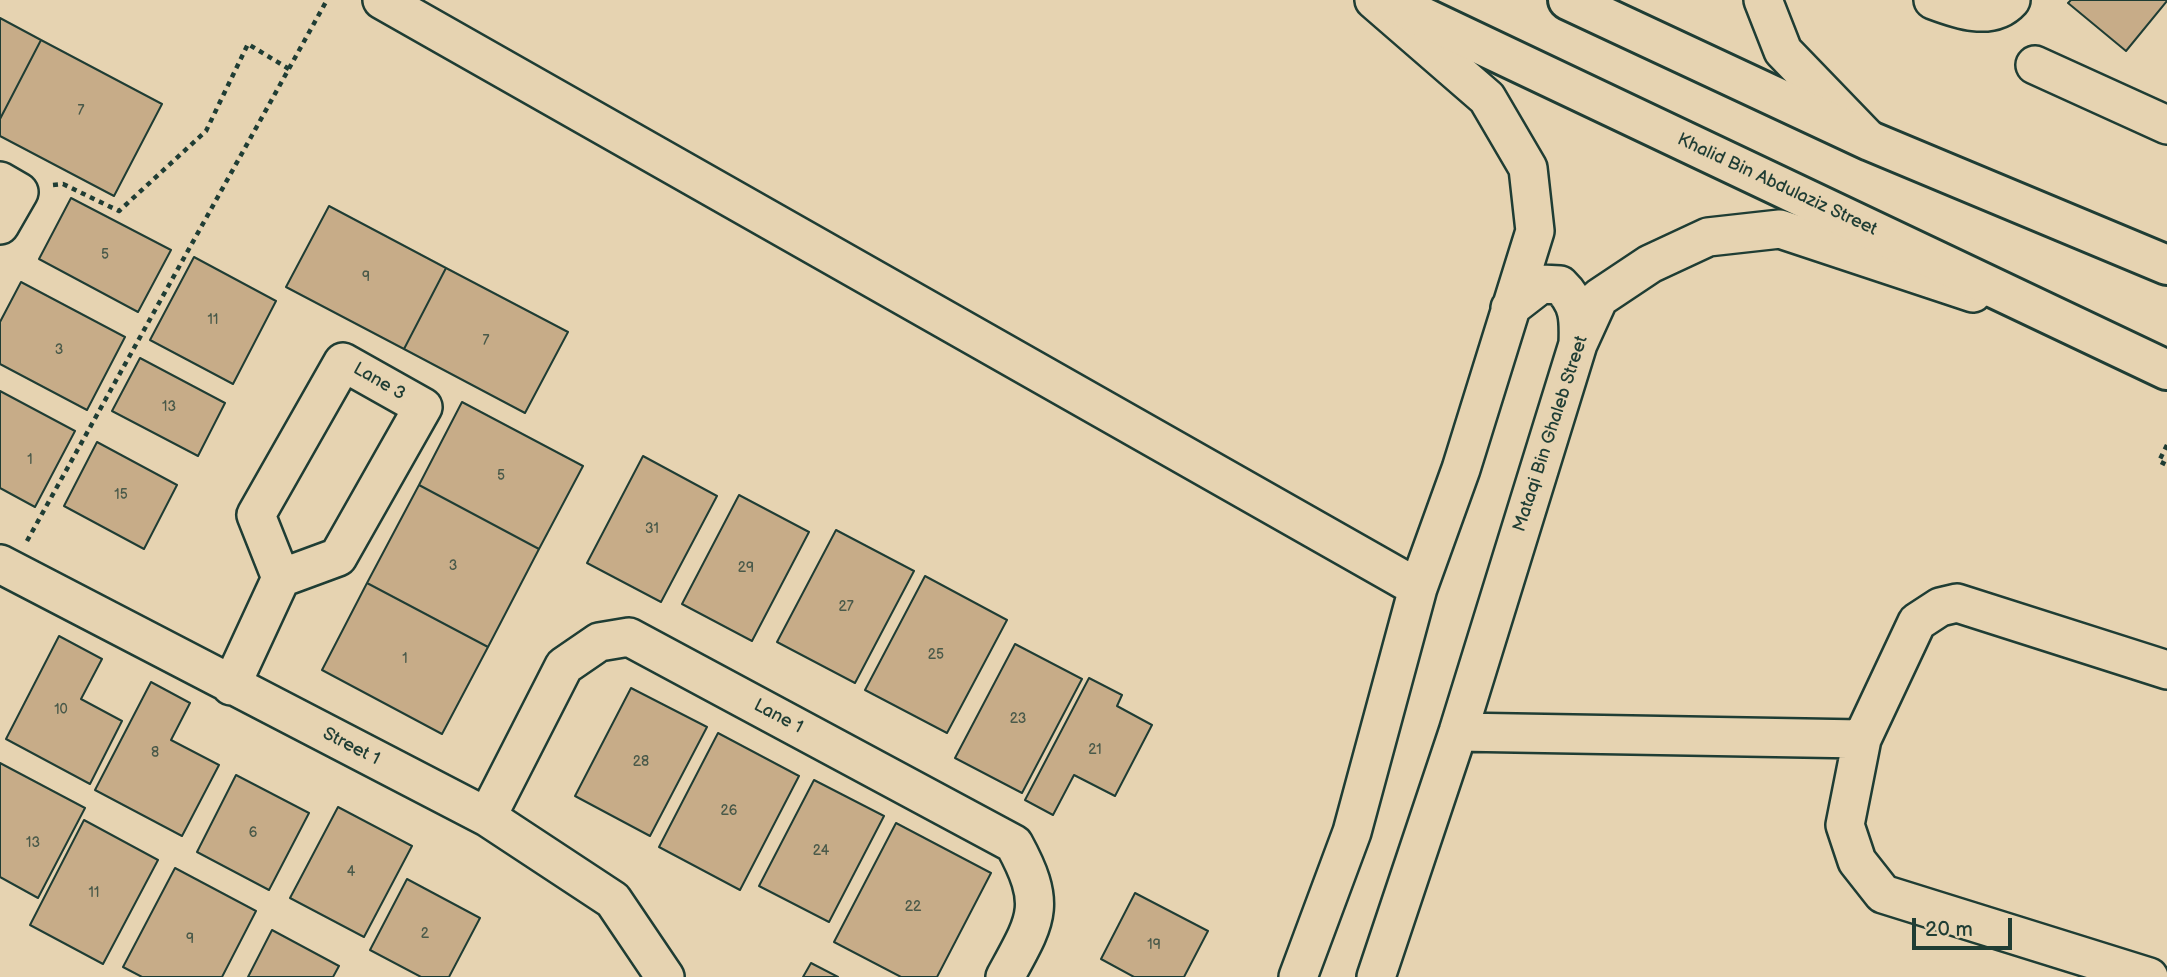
<!DOCTYPE html>
<style>
body{margin:0}
#map{position:relative;width:2167px;height:977px;overflow:hidden;background:#e6d3b1;font-family:"Balsamiq Sans",sans-serif}
canvas{display:block}
.scale{position:absolute;left:1912px;top:918px;width:100px;height:32px;box-sizing:border-box;border:4px solid #1f3d34;border-top:0;padding-left:9px;font-size:21px;line-height:24px;white-space:nowrap;color:#1f3d34;-webkit-text-stroke:5px #e6d3b1;paint-order:stroke}
</style>
<div id="map">
<canvas width="2167" height="977"></canvas>
<div class="scale">20 m</div>
</div>
<script>
const ctx = document.querySelector('canvas').getContext('2d');
ctx.lineJoin = 'round';
function fillPath(path, color) {
  ctx.fillStyle = color;
  ctx.fill(path, 'evenodd');
}
function strokePath(path, color, width, dash) {
  ctx.strokeStyle = color;
  ctx.lineWidth = width;
  ctx.lineCap = dash ? 'butt' : 'round';
  ctx.setLineDash(dash || []);
  ctx.stroke(path);
}
function label(font, color, halo, rows, align = 'center') {
  ctx.font = font + ' "Balsamiq Sans",sans-serif';
  ctx.lineWidth = 7;
  ctx.setLineDash([]);
  ctx.textBaseline = 'middle';
  ctx.strokeStyle = halo;
  ctx.fillStyle = color;
  for (const [text, x, y, turn = 0] of rows) {
    ctx.save();
    ctx.translate(x, y);
    ctx.rotate((+turn || 0) * Math.PI / 180);
    ctx.textAlign = isNaN(turn) ? turn : align;
    if (halo) ctx.strokeText(text, 0, 0);
    ctx.fillText(text, 0, 0);
    ctx.restore();
  }
}
const building = new Path2D(`
 M 2071,0 L 2167,0 L 2167,1 L 2126,51 L 2068,3 Z
 M 0,18 L 41,40 L 0,119 Z
 M 41,40 L 162,104 L 114,196 L 0,136 L 0,119 Z
 M 71,198 L 171,250 L 138,312 L 39,259 Z
 M 329,206 L 446,268 L 404,349 L 286,287 Z
 M 194,257 L 276,301 L 233,384 L 150,340 Z
 M 446,268 L 568,332 L 525,413 L 404,349 Z
 M 21,282 L 125,337 L 87,410 L 0,364 L 0,322 Z
 M 140,358 L 225,403 L 198,456 L 112,411 Z
 M 0,391 L 75,431 L 35,507 L 0,488 Z
 M 462,402 L 583,466 L 539,549 L 419,485 Z
 M 97,442 L 177,485 L 144,549 L 64,506 Z
 M 643,456 L 717,496 L 661,602 L 587,563 Z
 M 419,485 L 539,549 L 488,647 L 367,583 Z
 M 739,495 L 809,532 L 752,641 L 682,604 Z
 M 836,530 L 914,571 L 855,683 L 777,642 Z
 M 925,576 L 1007,620 L 947,733 L 865,690 Z
 M 367,583 L 488,647 L 442,734 L 322,670 Z
 M 59,636 L 102,659 L 81,699 L 122,721 L 90,784 L 6,739 Z
 M 1015,644 L 1082,679 L 1022,793 L 955,758 Z
 M 1089,678 L 1122,695 L 1117,706 L 1152,725 L 1115,796 L 1074,775 L 1053,815 L 1025,800 Z
 M 151,682 L 190,703 L 171,740 L 219,765 L 182,836 L 95,790 Z
 M 631,688 L 707,727 L 650,836 L 575,796 Z
 M 718,733 L 799,776 L 740,890 L 659,847 Z
 M 0,763 L 85,808 L 38,898 L 0,877 Z
 M 236,775 L 309,813 L 269,890 L 197,852 Z
 M 814,780 L 884,816 L 829,922 L 759,886 Z
 M 338,807 L 412,846 L 364,937 L 290,898 Z
 M 84,820 L 158,860 L 103,964 L 30,925 Z
 M 896,823 L 991,873 L 937,977 L 901,977 L 834,942 Z
 M 175,868 L 256,911 L 222,977 L 142,977 L 123,967 Z
 M 407,879 L 480,918 L 449,977 L 421,977 L 370,950 Z
 M 1135,893 L 1208,931 L 1184,977 L 1134,977 L 1101,959 Z
 M 272,930 L 339,966 L 333,977 L 248,977 Z
 M 811,963 L 838,977 L 803,977 Z`);
const path = new Path2D(`
 M 53,185 L 63,184 L 119,211 L 206,131 L 248,44 L 289,69
 M 2167,445 L 2159,461 L 2167,465
 M 27,541 L 327,0`);
const minor = new Path2D(`
 M 382,0 L 1418,588
 M 1763,0 L 1783,51 L 1867,138
 M 1933,0 C 1957,9 1991,22 2011,0
 M 2035,65 L 2167,125
 M 0,181 L 19,192 L 0,225
 M 1510,308 L 1541,284 L 1560,285 C 1579,303 1579,319 1578,344
 M 0,564 L 487,817 L 613,900 L 665,977
 M 231,686 L 281,578 L 338,557 L 423,407 L 343,362 L 256,515 L 281,578
 M 1458,732 L 1862,739
 M 487,817 L 564,666 L 599,642 L 629,637 L 1014,844 C 1048,906 1036,920 1005,977
 M 1298,977 L 1352,832 L 1418,588 L 1461,469 L 1535,231 L 1528,168 L 1487,98 L 1374,0
 M 1376,977 L 1458,732 L 1578,344 L 1599,298 L 1650,264 L 1708,237 L 1780,229 L 1973,293
 M 2149,977 L 1883,894 L 1857,861 L 1845,825 L 1862,739 L 1917,622 L 1940,607 L 1957,603 L 2167,670`);
const major = new Path2D(`
 M 1387,0 L 2167,370
 M 1568,0 L 1870,141 L 2167,265`);
const numberNames = [
 ["7",81,111],
 ["5",105,255],
 ["9",366,277],
 ["11",213,320],
 ["7",486,341],
 ["3",59,350],
 ["13",169,407],
 ["1",30,460],
 ["5",501,476],
 ["15",121,495],
 ["31",652,529],
 ["3",453,566],
 ["29",746,568],
 ["27",846,607],
 ["25",936,655],
 ["1",405,659],
 ["10",61,710],
 ["23",1018,719],
 ["21",1095,750],
 ["8",155,753],
 ["28",641,762],
 ["26",729,811],
 ["6",253,833],
 ["13",33,843],
 ["24",821,851],
 ["4",351,872],
 ["11",94,893],
 ["22",913,907],
 ["2",425,934],
 ["9",190,939],
 ["19",1154,945]
];
const streetNames = [
 ["Khalid Bin Abdulaziz Street",1777,185,25],
 ["Lane 3",379,382,30],
 ["Mataqi Bin Ghaleb Street",1551,434,-72],
 ["Lane 1",778,717,28],
 ["Street 1",351,747,27]
];
fillPath(building, '#c7ac88');
strokePath(building, '#1f3d34', 2);
strokePath(minor, '#1f3d34', 42);
strokePath(major, '#1f3d34', 44);
strokePath(path, '#1f3d34', 4.5, [5, 5]);
strokePath(minor, '#e6d3b1', 37);
strokePath(major, '#e6d3b1', 38);
label('14px', '#495949', null, numberNames);
label('18px', '#1f3d34', '#e6d3b1', streetNames);
</script>
